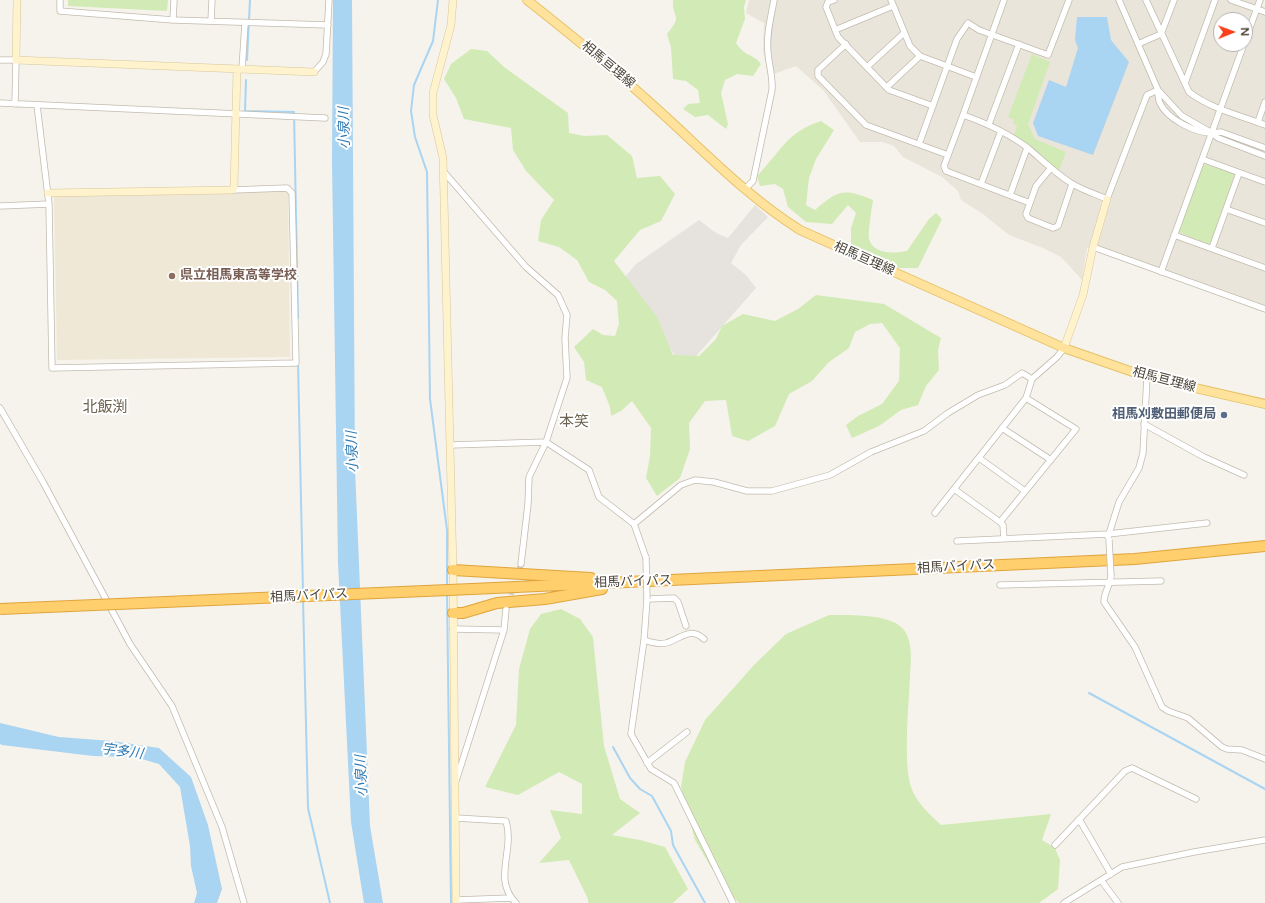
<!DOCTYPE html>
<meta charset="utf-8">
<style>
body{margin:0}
#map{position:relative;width:1265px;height:903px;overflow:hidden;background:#f6f3ec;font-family:"Varela Round",sans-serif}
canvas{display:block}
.north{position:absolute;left:1213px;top:12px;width:40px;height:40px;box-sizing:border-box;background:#fff;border:1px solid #b7b4b0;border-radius:50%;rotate:89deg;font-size:11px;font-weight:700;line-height:16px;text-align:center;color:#4b4439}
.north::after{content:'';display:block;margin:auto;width:14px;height:18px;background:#fc3f1d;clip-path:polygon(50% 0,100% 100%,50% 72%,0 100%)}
</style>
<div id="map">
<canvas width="1265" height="903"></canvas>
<div class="north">N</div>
</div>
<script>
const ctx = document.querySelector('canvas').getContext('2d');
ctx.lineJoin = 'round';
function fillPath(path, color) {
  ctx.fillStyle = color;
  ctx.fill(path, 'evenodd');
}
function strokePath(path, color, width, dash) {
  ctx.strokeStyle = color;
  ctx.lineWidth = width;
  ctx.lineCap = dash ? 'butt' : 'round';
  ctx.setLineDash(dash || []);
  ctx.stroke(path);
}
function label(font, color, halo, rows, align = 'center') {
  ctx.font = font + ' "Varela Round","Noto Sans JP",sans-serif';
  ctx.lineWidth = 4;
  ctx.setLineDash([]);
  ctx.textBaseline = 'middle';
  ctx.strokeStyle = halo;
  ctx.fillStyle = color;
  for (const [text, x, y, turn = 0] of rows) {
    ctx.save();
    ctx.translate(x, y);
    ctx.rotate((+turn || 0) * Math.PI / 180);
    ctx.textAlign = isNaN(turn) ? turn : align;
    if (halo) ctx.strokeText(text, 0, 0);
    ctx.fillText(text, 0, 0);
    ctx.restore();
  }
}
const residential = new Path2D(`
 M 749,0 L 1264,0 L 1262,6 L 1265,7 L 1265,312 L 1087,248 L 1082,280 L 1061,257 L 1043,248 L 1009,235 L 983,214 L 961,200 L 958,191 L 942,177 L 903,157 L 894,146 L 882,142 L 860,142 L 823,90 L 796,66 L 768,76 L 763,50 L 764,23 L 746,13 ZM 1221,20 L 1245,20 L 1245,44 L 1221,44 Z`);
const industrial = new Path2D(`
 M 755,205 L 768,217 L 741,245 L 731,263 L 746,275 L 756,288 L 684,370 L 625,277 L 636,264 L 699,220 L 716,233 L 728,238 Z`);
const education = new Path2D(`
 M 288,190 L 290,357 L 57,360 L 54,195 Z`);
const green = new Path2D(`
 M 68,0 L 168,0 L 167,11 L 68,6 Z
 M 673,0 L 746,0 L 744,7 L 745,19 L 736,43 C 745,57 754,54 761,64 L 753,76 L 737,74 L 725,80 L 721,93 L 728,124 L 726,129 L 708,115 L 695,117 L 683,109 L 688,104 L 700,103 L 698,90 L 686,81 L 673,79 L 671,47 L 667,34 C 684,13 672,20 673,0 Z
 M 471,49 L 487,51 L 504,67 L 568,113 L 569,133 L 584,136 L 607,135 L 632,156 L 637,178 L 660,176 L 675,194 L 661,221 L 640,230 L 614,261 L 657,317 L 673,355 L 699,356 L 716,339 L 722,326 L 743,314 L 775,321 L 798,309 L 816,295 L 884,304 L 941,338 L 938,350 L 939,370 L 926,386 L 918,405 L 901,410 L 879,426 L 852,438 L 846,425 L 858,416 L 882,404 L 899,381 L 900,348 L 882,323 L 870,324 L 855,332 L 849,348 L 829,362 L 812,381 L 789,394 L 775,426 L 748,441 L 732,436 L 726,400 L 705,401 L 689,423 L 690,449 L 680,478 L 657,496 L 646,478 L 650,456 L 651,428 L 632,401 L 621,411 L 611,416 L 610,407 L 602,387 L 586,380 L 584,362 L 574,347 L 593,329 L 603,335 L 615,336 L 619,324 L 617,301 L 605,290 L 589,282 L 577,260 L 559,247 L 538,241 L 541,220 L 554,200 L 526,171 L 513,150 L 511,128 L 464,119 L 456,98 L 444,79 L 451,64 Z
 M 1032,54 L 1050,62 L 1028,124 L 1035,139 L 1066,152 L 1059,171 L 1014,135 L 1017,125 L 1013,124 L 1014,120 L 1008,117 Z
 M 821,121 L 834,130 L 816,159 L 809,178 L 806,205 L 815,210 C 838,190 844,188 873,200 C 872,207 868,232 869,238 C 872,254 894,254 907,251 L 929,219 L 936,213 L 942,219 L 918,268 L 898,268 L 851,245 L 851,228 L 856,213 L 848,205 L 832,224 L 806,222 L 788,207 L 783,189 L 775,184 L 760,186 L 757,176 C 781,151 787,132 821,121 Z
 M 1203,164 L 1233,173 L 1234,176 L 1211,242 L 1208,244 L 1181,233 L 1179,231 Z
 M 561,609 L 580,619 L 593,637 L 604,746 L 620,799 L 640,813 L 612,835 L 640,840 L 665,847 L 688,889 L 673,903 L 588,903 L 588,899 L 569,860 L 539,863 L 561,838 L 550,810 L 582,814 L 582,784 L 559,772 L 518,795 L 485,787 L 516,725 L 519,669 L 530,629 L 541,614 Z
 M 829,615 C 847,615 892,613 904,630 C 913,642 911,661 910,675 C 909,704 903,761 911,787 C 916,802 930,815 941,825 L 1051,814 L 1042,840 L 1055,848 L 1060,860 L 1058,889 L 1039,903 L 739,903 L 718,879 L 695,840 L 681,787 L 685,762 L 705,720 L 754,665 L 786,634 Z`);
const water = new Path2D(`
 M 333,0 L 352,0 L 355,469 L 370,826 L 383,903 L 364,903 L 351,822 L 338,563 L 332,162 Z
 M 1077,17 L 1107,17 L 1111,40 L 1129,62 L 1093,155 L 1038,136 L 1033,123 L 1049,80 L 1066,87 L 1078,48 L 1075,40 Z
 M 0,723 L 59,737 L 112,741 L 159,748 L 191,777 L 208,825 L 222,889 L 217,903 L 194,903 L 197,893 L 191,866 L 190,846 L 180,787 L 159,764 L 135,757 L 93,756 L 2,745 L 0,744 Z`);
const stream = new Path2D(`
 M 438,0 L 433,41 L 414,85 L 411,111 L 415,137 L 427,172 L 430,399 L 447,530 L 447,587
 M 247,60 L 250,0
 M 246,80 L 245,111 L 294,112 L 298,318
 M 298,363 L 303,592
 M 447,593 L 451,903
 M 303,599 L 308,808 L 330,903
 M 1089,693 L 1265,789
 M 613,747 L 630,778 L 640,789 L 652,796 L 671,831 L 673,845 L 705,903`);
const streetTunnel = new Path2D(`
 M 508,603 L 521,564`);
const street = new Path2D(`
 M 60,0 L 60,11 L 173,20 L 328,25
 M 834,0 L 828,2 L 826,7 L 838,37 L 889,90 L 933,106
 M 891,0 L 910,46 L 920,56 L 976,77
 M 1004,0 L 963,115 C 986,123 1008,133 1028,148 C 1042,160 1055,173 1071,183 C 1082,190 1095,194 1107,199 L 1147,95 L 1158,90
 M 1119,0 L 1158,90 C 1158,94 1158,99 1160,103 C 1167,119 1195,133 1212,133 L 1218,138 L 1265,156
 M 1146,0 L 1189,92 C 1211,109 1239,115 1265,125
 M 1231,0 L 1265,12
 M 173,20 L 174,0
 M 211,21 L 212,0
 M 835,30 L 893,6
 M 1245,41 L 1260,0
 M 846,44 L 818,70 L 818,76 L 866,125 L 948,155
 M 1138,44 L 1161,34 L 1174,0
 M 0,60 L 16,60 L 15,104
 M 867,67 L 904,33
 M 242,69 L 245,23
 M 314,72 L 323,62 L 326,54 L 329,0
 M 1185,83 L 1215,0
 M 887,87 L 920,56
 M 1158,90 L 1182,116 L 1212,133 L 1221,132 L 1265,148
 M 0,103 L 325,118
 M 37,105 L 49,204 L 52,368 L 296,363 L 292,193 L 287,188 L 232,190
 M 963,115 L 944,166 L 946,171 L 1030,203
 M 1258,122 L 1265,102
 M 989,124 L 1019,44
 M 919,144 L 957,39 L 968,23 L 979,30 L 1048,55 L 1069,0
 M 1202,159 L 1265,182
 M 1050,169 L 1036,186 L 1026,214 L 1028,218 L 1053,228 L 1058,226 L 1072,184
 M 444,172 L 526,267 L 558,295 L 567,315 L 565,338 L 567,378 L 546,442 L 529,477 L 528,504 L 521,564
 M 981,184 L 1001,131
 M 745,189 L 753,181 L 772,90 C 773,77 769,66 768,53 C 766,35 771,17 774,0
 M 1010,195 L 1027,148
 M 0,206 L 49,204
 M 1226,209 L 1265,223
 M 1174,235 L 1265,268
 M 1093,247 L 1265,309
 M 1212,248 L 1239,173
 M 1161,272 L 1244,44
 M 0,408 L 43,482 L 130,644 L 172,706 L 222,827 L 244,903
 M 1144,424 L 1204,457 L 1244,475
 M 1002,428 L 1051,460
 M 451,445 L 546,442 L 589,470 L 599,497 L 634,524 L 646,558
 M 979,458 L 1025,491
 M 954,489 L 1000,522 L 1076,429 L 1026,398
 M 935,513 L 1026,398 L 1032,379
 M 1000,522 L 1003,525 L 1004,539
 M 634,524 L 681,485 L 695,480 L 714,482 L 747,491 L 772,491 L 830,475 L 871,452 L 924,431 L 948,413 L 978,395 L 1005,385 L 1022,373 L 1032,379 L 1057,357 L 1064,348
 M 1108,537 L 1119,502 L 1139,468 L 1143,453 L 1147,377
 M 957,541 L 1108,534 L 1207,523
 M 1111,576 C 1110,586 1104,592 1104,602 L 1135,647 L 1162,707 L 1168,711 L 1188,718 L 1222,747 L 1227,749 L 1242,750 L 1265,759
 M 1000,585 L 1161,581
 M 686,626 L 678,602 L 674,598 L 647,599 L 644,640 L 631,734 L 651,769 L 674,783 L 733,903
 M 453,629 L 504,630
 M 644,640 C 651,642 659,645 666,643 C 681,639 689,626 704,639
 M 647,763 L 687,732
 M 456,781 L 504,630 L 506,609
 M 456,818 L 506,821 C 515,851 492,879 516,903
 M 1079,819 L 1111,874
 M 1055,845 L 1125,771 L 1132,768 L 1196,799
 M 1101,880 L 1118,903
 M 456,900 L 511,898
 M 1064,903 L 1122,867 L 1194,852 L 1265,840`);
const secondary = new Path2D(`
 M 17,0 L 16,60 L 314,72
 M 453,0 L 451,25 L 433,93 L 433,115 L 443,158 L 453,570 L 456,903
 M 48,193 L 232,190 L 234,188 L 237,69
 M 1064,348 L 1083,295 L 1093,247 L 1107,199`);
const primary = new Path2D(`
 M 527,0 C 571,35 614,69 655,107 C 702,149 746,196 800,230 L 1064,348 L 1147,377 L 1265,404`);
const highway = new Path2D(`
 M 453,570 L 591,578
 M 472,589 L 1135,559 L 1265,546
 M 453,613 L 463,613 L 497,603 L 545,599 L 602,589`);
const streetBridge = new Path2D(`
 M 1109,540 L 1111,576
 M 646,558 L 647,599`);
const highwayBridge = new Path2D(`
 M 0,609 L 472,589`);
const markers = [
 [172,276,4,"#8d6e63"],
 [1224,415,4,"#5c6f8a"]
];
const streetNames = [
 ["相馬亘理線",608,65,40],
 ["相馬亘理線",864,259,24],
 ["相馬亘理線",1164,380,15],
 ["相馬バイパス",956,567,-3],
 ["相馬バイパス",633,582,-2],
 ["相馬バイパス",309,596,-3]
];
const educationNames = [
 ["県立相馬東高等学校",180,276]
];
const serviceNames = [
 ["相馬刈敷田郵便局",1216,415]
];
const waterNames = [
 ["小泉川",345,128,-91],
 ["小泉川",353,452,-92],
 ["宇多川",122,752,8],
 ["小泉川",362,776,-92]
];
const quarterNames = [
 ["北飯渕",105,408],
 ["本笑",574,422]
];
fillPath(residential, '#eae5da');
fillPath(industrial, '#e6e2dd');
fillPath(education, '#efe8d6');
fillPath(green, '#d2eab5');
fillPath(water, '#a9d4f2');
strokePath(stream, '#a9d4f2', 2);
strokePath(streetTunnel, '#d4d0c8', 5.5, [5.5, 3]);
strokePath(street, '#c2bbae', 7);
strokePath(secondary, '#d6c79b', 8);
strokePath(primary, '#e6c16a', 10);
strokePath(highway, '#e0a43c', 12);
strokePath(street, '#fff', 5.5);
strokePath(secondary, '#fff3cd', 7);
strokePath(primary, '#ffe39c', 8);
strokePath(highway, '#ffcf6e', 10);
strokePath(streetBridge, '#c2bbae', 7, []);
strokePath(highwayBridge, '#e0a43c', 12, []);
strokePath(streetBridge, '#fff', 5.5);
strokePath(highwayBridge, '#ffcf6e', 10);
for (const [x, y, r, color] of markers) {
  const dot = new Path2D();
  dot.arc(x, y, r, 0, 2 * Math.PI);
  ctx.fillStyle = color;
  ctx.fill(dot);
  strokePath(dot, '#fff', 1.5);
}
label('13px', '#4b4439', '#fff', streetNames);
label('bold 13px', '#785e54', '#fff', educationNames, 'left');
label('bold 13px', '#4e5e75', '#fff', serviceNames, 'right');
label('italic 14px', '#2e7ab2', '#fff', waterNames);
label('15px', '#6e6250', '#fff', quarterNames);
</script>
